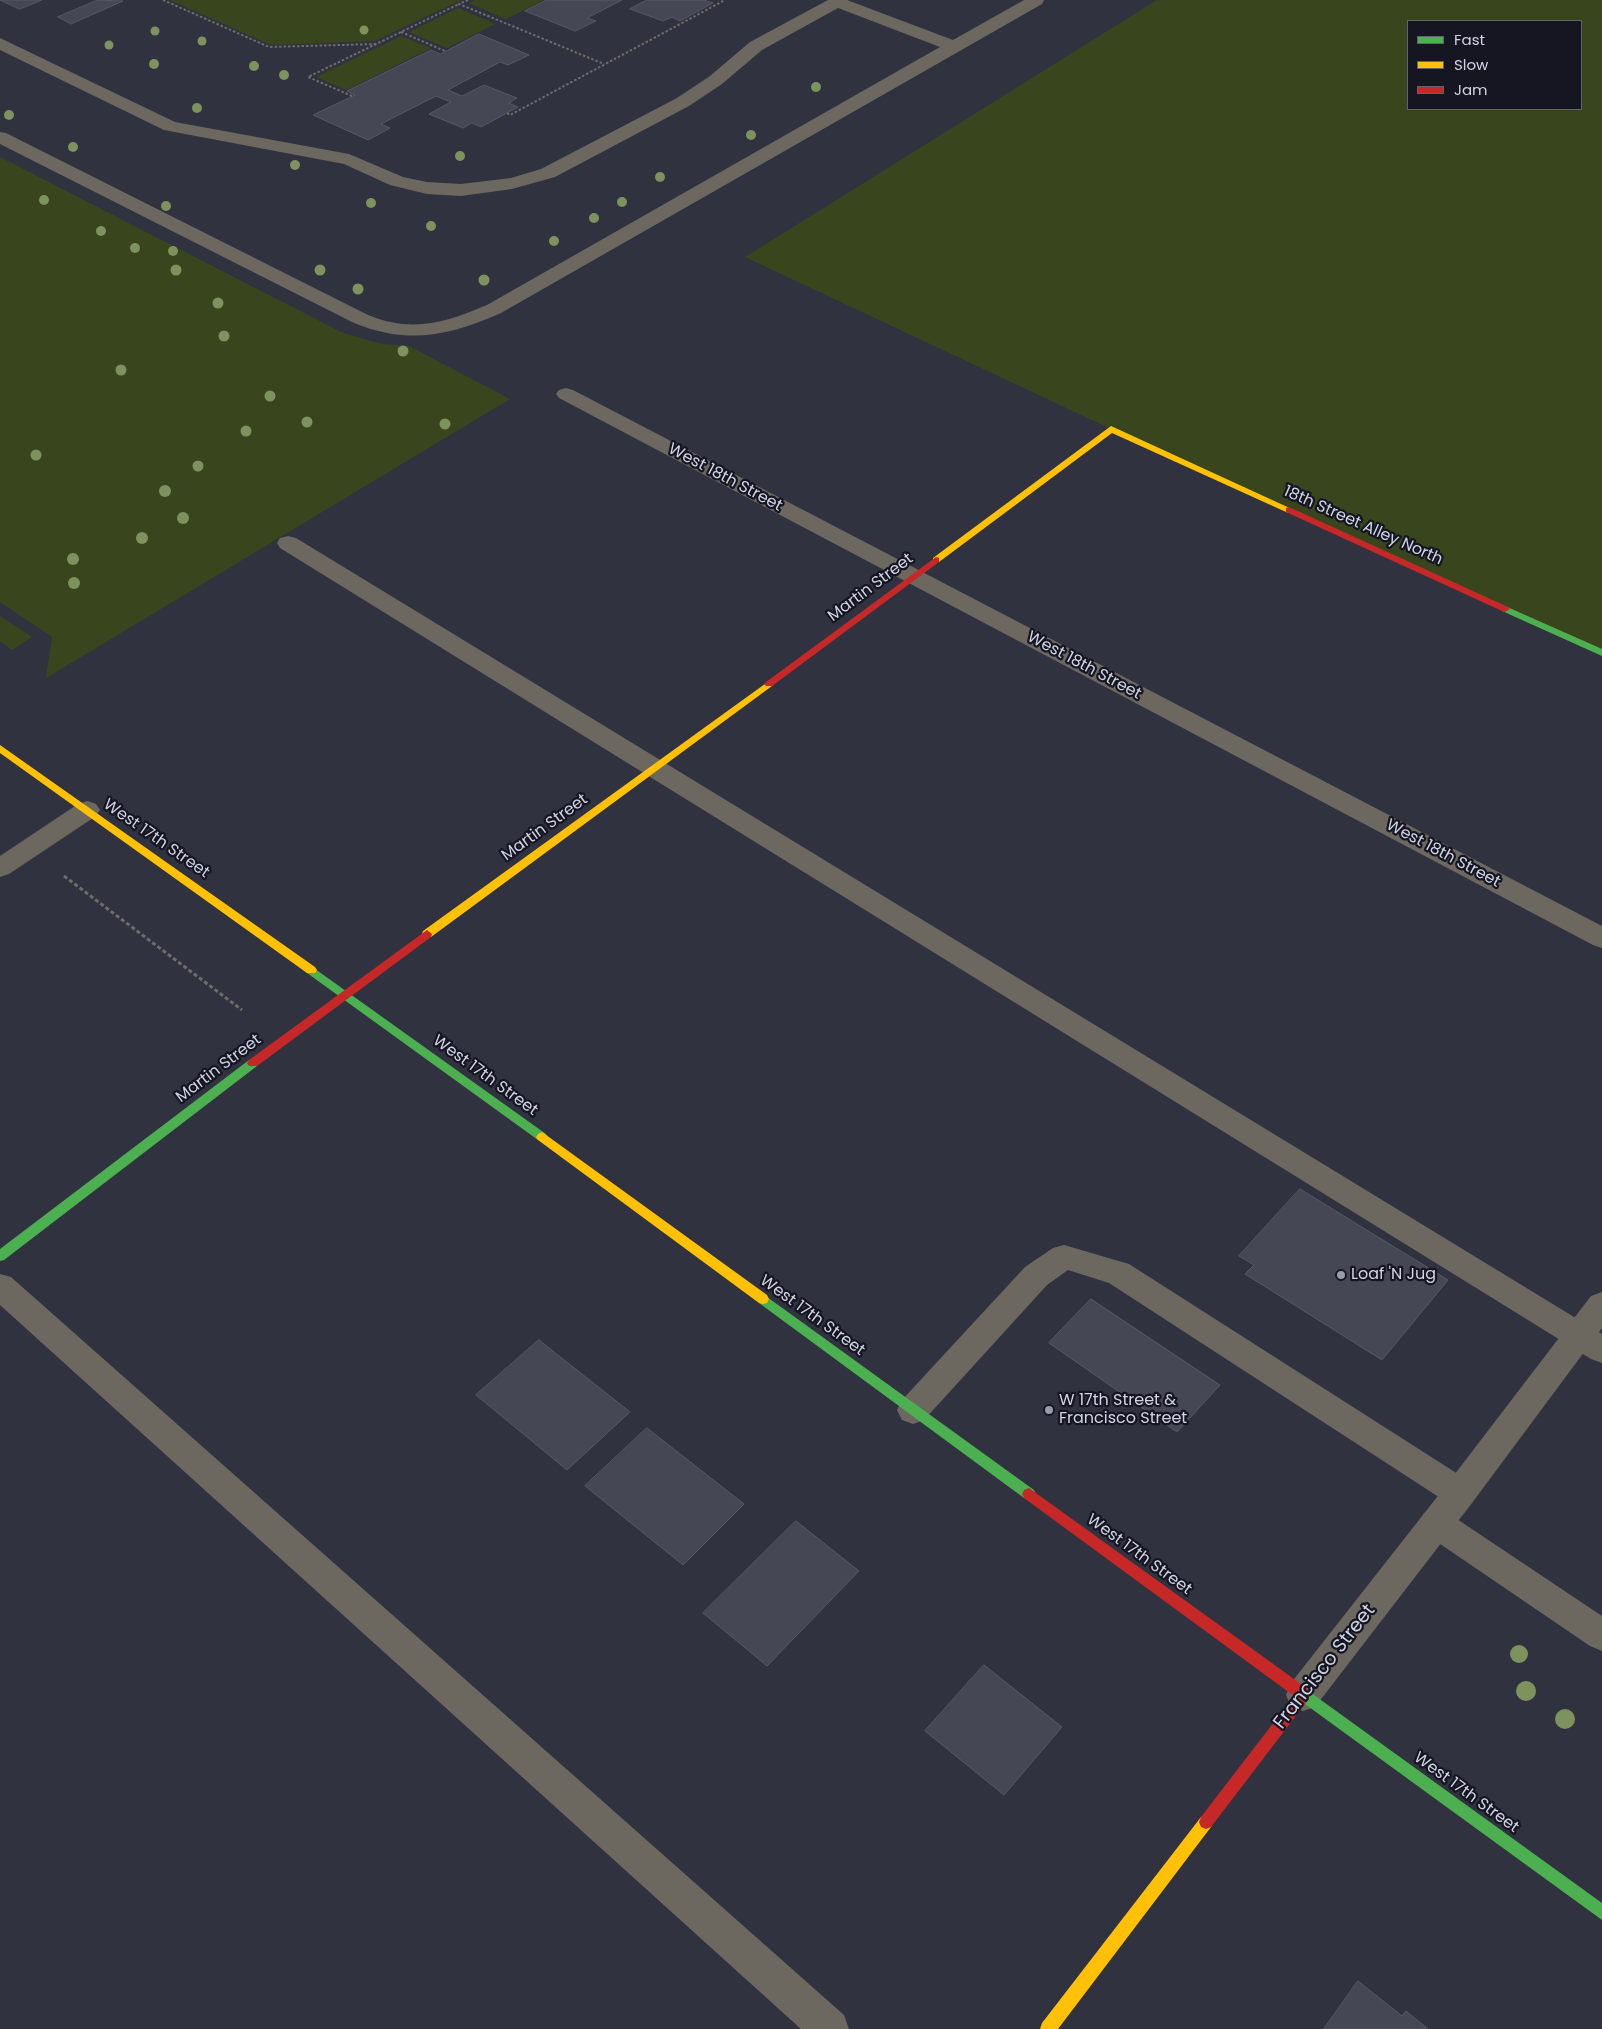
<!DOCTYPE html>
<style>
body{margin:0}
#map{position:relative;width:1602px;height:2029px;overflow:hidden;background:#303240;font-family:Poppins,sans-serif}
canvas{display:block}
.legend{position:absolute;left:1407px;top:20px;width:175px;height:90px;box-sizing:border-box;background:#151622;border:1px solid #606270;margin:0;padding:6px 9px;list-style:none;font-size:15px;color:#d0d3e4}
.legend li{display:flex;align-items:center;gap:10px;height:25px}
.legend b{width:25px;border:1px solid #606270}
</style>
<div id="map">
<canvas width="1602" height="2029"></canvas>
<ul class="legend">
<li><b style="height:6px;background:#4caf50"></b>Fast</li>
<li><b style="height:6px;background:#ffc107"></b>Slow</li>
<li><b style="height:6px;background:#c62828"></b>Jam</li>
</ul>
</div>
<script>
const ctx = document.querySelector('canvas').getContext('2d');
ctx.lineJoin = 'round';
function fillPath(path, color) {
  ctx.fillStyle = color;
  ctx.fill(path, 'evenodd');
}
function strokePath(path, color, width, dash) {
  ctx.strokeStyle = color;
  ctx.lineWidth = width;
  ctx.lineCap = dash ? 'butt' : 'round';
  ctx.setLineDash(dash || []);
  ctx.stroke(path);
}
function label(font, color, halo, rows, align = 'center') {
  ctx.font = font + ' Poppins,sans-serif';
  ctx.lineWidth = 4.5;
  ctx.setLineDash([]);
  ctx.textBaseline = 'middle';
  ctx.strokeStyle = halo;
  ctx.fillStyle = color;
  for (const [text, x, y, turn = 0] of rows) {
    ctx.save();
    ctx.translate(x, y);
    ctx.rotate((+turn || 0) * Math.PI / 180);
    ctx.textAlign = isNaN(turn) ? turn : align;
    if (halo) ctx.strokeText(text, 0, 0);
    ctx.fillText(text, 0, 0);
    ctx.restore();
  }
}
const green = new Path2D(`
 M 170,0 L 461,0 L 375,41 L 271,45 Z
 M 475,0 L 544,0 L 506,19 L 468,3 Z
 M 1157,0 L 1602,0 L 1602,653 L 1111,429 L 745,257 ZM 1408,21 L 1581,21 L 1581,109 L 1408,109 Z
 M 458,8 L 495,24 L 447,48 L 409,32 Z
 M 401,36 L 431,48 L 346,90 L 316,77 Z
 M 0,157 L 343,333 L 382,344 L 409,346 L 510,399 L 46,678 L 52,637 L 0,602 Z
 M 0,616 L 32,637 L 12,650 L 0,641 Z`);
const building = new Path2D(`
 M 0,0 L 42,0 L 20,9 Z
 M 98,0 L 123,1 L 71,24 L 58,17 Z
 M 547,0 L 622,0 L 587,18 L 596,21 L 575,31 L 525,11 Z
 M 647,0 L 704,0 L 713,3 L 680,21 L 672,17 L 663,21 L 630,9 Z
 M 479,34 L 529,55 L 508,65 L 500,62 L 448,90 L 462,96 L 484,85 L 517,98 L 509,103 L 518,107 L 481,127 L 472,123 L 463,128 L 429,114 L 451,102 L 436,96 L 381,124 L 390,128 L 368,140 L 313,115 L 355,95 L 347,91 L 431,50 L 440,54 Z
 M 1300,1189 L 1448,1280 L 1382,1360 L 1245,1274 L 1254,1265 L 1239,1256 Z
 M 1091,1299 L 1220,1385 L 1177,1432 L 1049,1343 Z
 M 539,1340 L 630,1412 L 567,1470 L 476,1395 Z
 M 647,1428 L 744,1504 L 683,1565 L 585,1486 Z
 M 796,1521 L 859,1571 L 767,1666 L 703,1613 Z
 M 984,1665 L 1062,1727 L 1004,1795 L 925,1731 Z
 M 1358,1981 L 1402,2016 L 1406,2011 L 1428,2029 L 1324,2029 Z`);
const pathFar1 = new Path2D(`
 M 163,0 L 269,47 L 376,44
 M 468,0 L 459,4 L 604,64
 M 401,32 L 445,51
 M 352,96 L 308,77 L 459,4
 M 507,113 L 510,115 L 725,0`);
const path = new Path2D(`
 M 64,876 L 242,1010`);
const lane = new Path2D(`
 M 828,0 L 847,0 L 953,40 L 1024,0 L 1044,0 L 1042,4 L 501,313 C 449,336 408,345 354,323 L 0,144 L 0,132 L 6,133 L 368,315 C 412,333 445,323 487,305 L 940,47 L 838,8 L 762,50 L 722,84 L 689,106 L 555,177 L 512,189 L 461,196 L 427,194 L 390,185 L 344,164 L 164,130 L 0,50 L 0,38 L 175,122 L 349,154 L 403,177 L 427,182 L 461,184 L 511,178 L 541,169 L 677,98 L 710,76 L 750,42 Z
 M 288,536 L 296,538 L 1602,1334 L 1602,1363 L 1591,1359 L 280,548 L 277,543 L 280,538 Z
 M 87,801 L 96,804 L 100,810 L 96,816 L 9,874 L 0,877 L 0,856 L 78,804 Z
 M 1064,1245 L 1129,1264 L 1472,1483 L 1476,1493 L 1472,1503 L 1460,1507 L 1448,1503 L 1109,1283 L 1068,1270 L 1047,1285 L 924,1420 L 913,1424 L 902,1420 L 897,1410 L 902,1400 L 1025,1267 L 1053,1248 Z
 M 0,1274 L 11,1277 L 844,2015 L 849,2029 L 801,2029 L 0,1305 Z
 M 1436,1508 L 1448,1513 L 1602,1616 L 1602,1651 L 1590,1646 L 1424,1533 L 1420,1523 L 1424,1513 Z`);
const street = new Path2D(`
 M 566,388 L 573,390 L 1602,926 L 1602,948 L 1593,945 L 559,398 L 556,394 L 559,390 Z
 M 1602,1292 L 1602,1328 L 1472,1503 L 1315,1707 L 1303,1711 L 1291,1707 L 1286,1695 L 1291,1683 L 1448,1483 L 1591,1296 Z`);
const fast = new Path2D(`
 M 1505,606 L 1602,649 L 1602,656 L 1502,611 L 1500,609 Z
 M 311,966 L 546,1134 L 548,1137 L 546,1140 L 538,1140 L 307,973 L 305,970 L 307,967 Z
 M 253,1059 L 257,1060 L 259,1063 L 257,1066 L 4,1260 L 0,1261 L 0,1249 L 249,1060 Z
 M 763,1294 L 1034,1490 L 1036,1494 L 1034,1498 L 1029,1500 L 1024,1498 L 759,1303 L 757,1299 L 759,1295 Z
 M 1303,1687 L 1602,1903 L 1602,1920 L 1298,1699 L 1296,1694 L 1298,1689 Z`);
const slow = new Path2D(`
 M 1111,426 L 1294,510 L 1289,513 L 1286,512 L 1112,433 L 939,562 L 933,562 L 933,558 Z
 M 769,681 L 772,682 L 774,684 L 772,686 L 431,937 L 423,937 L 422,934 L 423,931 Z
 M 0,745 L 315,967 L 317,970 L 315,973 L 307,973 L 0,753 Z
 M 542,1132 L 767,1295 L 769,1299 L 767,1303 L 763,1304 L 759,1303 L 538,1140 L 536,1137 L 538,1134 Z
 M 1206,1815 L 1211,1817 L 1213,1822 L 1211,1827 L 1058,2029 L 1040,2029 L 1042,2023 L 1201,1817 Z`);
const jam = new Path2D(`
 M 1289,507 L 1508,607 L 1510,609 L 1505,612 L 1502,611 L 1286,512 L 1286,508 Z
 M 936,557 L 939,558 L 939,562 L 772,686 L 766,686 L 764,684 L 766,682 Z
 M 427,930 L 432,934 L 431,937 L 257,1066 L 249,1066 L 247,1063 L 249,1060 Z
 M 1029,1488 L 1308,1689 L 1310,1695 L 1308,1700 L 1211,1827 L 1206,1829 L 1201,1827 L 1199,1822 L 1201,1817 L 1294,1696 L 1024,1498 L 1022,1494 L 1024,1490 Z`);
const trees = [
 [364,30,4.5],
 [155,31,4.5],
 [202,41,4.5],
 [109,45,4.5],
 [154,64,5],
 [254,66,5],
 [284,75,5],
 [816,87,5],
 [197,108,5],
 [9,115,5],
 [751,135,5],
 [73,147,5],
 [460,156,5],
 [295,165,5],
 [660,177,5],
 [44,200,5],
 [622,202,5],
 [371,203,5],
 [166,206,5],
 [594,218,5],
 [431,226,5],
 [101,231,5],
 [554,241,5],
 [135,248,5],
 [173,251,5],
 [176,270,5.5],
 [320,270,5.5],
 [484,280,5.5],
 [358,289,5.5],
 [218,303,5.5],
 [224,336,5.5],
 [403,351,5.5],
 [121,370,5.5],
 [270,396,5.5],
 [307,422,5.5],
 [445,424,5.5],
 [246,431,5.5],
 [36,455,5.5],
 [198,466,5.5],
 [165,491,6],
 [183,518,6],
 [142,538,6],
 [73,559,6],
 [74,583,6],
 [1519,1654,9],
 [1526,1691,10],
 [1565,1719,10]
];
const markers = [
 [1341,1275,5,"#989bab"],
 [1049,1410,5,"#989bab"]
];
const streetNames = [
 ["West 18th Street",725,478,28],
 ["18th Street Alley North",1363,526,24],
 ["Martin Street",871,588,-37],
 ["West 18th Street",1084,666,28],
 ["Martin Street",545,828,-36],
 ["West 17th Street",156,839,35],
 ["West 18th Street",1443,854,28],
 ["Martin Street",219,1069,-37],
 ["West 17th Street",485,1076,36],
 ["West 17th Street",812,1316,36],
 ["West 17th Street",1139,1555,36],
 ["West 17th Street",1466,1793,36]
];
const poiNames = [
 ["Loaf 'N Jug",1351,1275],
 ["W 17th Street &",1059,1401],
 ["Francisco Street",1059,1419]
];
const nearStreetnames = [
 ["Francisco Street",1325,1667,-52]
];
fillPath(green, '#39461d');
fillPath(building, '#454754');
strokePath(building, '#565865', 1);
strokePath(pathFar1, '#6e6b6a', 2, [2.5, 2]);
strokePath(path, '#6e6b6a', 3, [4, 2.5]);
fillPath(lane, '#6c6860');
fillPath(street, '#6c6860');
fillPath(fast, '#4caf50');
fillPath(slow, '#ffc107');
fillPath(jam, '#c62828');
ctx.fillStyle = '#7d925c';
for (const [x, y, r] of trees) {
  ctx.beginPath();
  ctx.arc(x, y, r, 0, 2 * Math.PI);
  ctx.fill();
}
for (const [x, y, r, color] of markers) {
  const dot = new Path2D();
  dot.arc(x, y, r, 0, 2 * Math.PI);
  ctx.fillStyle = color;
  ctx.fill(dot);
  strokePath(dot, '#151622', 2);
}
label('16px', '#d0d3e4', '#151622', streetNames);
label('16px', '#d0d3e4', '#151622', poiNames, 'left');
label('19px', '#d0d3e4', '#151622', nearStreetnames);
</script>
